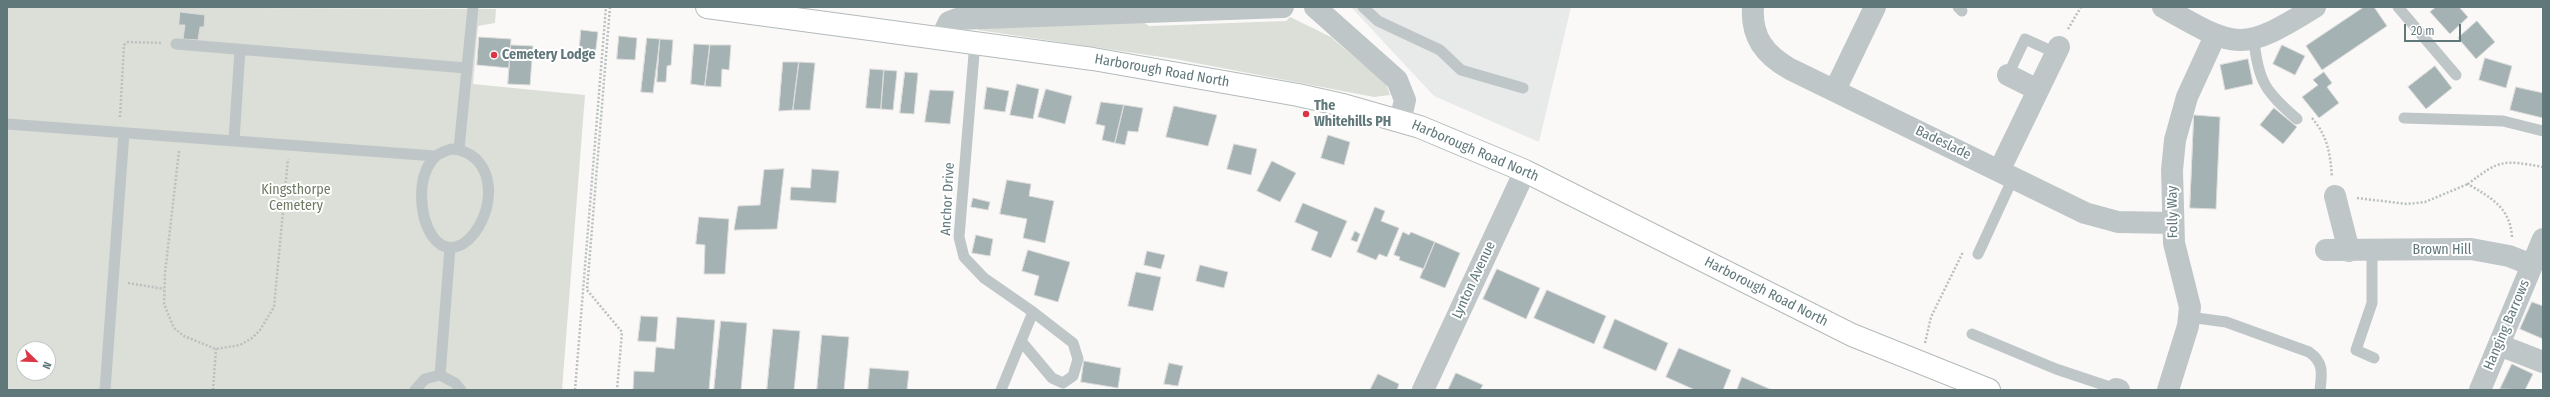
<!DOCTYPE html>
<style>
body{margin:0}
#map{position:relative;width:2550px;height:397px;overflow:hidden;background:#faf9f8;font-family:"Fira Sans Condensed",sans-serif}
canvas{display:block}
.frame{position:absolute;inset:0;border:8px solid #61787b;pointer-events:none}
.north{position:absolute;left:16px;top:341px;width:40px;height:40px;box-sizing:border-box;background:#fff;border:1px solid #c0c9ca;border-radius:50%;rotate:113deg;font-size:11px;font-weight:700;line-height:16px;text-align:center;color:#61787b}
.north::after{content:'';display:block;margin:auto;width:14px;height:18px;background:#dc3544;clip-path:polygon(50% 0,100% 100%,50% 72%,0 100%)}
.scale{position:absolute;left:2404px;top:24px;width:57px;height:18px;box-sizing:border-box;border:2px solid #61787b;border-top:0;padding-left:5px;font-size:12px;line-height:14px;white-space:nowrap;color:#61787b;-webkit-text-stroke:3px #fff;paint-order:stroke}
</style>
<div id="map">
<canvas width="2550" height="397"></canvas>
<div class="frame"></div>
<div class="north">N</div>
<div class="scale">20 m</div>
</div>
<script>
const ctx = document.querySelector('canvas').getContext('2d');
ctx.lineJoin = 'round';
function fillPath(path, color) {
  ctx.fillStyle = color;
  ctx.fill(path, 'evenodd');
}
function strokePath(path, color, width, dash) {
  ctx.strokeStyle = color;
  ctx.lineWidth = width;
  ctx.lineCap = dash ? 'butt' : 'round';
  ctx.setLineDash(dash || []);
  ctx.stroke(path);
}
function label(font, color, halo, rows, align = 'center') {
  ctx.font = font + ' "Fira Sans Condensed",sans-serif';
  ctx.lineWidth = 4;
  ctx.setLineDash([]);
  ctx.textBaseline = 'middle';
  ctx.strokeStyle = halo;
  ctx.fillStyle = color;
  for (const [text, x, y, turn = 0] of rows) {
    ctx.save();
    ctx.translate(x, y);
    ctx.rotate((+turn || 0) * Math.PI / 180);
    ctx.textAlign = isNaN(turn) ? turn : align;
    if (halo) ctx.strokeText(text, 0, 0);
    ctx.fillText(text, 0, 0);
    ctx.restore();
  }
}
const built = new Path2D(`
 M 1351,7 L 1571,7 L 1539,142 L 1434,96 Z`);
const green = new Path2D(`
 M 7,7 L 496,9 L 495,23 L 478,26 L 473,84 L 585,95 L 562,390 L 7,390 ZM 24,349 L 48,349 L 48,373 L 24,373 Z
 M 1290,17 L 1331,37 L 1386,84 L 1390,95 L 1374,97 L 1175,59 L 978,30 L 979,26 L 1140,20 L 1149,26 L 1286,21 Z`);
const building = new Path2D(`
 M 2364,7 L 2374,7 L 2387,26 L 2322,70 L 2306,46 Z
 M 2436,7 L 2459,7 L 2468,17 L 2450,34 L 2430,12 Z
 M 180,12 L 205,15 L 204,27 L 200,27 L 198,40 L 183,39 L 185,25 L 179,25 Z
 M 2477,21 L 2495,42 L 2476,59 L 2458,38 Z
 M 581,30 L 598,32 L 595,56 L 579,55 Z
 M 619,36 L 637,38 L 635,60 L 617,59 Z
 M 479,37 L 511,39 L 509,68 L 477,65 Z
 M 647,38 L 660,39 L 653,93 L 641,92 Z
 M 660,39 L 673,40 L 671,65 L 667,66 L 666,82 L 657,82 Z
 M 694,44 L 710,45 L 705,86 L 691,84 Z
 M 511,45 L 533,46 L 530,85 L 508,84 Z
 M 710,45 L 731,45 L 729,70 L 722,69 L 721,87 L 705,86 Z
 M 2282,45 L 2305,56 L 2295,75 L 2273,64 Z
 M 2485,58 L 2512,66 L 2506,88 L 2479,80 Z
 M 2248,59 L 2253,84 L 2225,90 L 2220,65 Z
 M 783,62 L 799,62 L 793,110 L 779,111 Z
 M 799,62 L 815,63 L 810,110 L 793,110 Z
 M 2435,66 L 2452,88 L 2426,109 L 2408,87 Z
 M 870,69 L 884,70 L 881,109 L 866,108 Z
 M 884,70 L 897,71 L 893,110 L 881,109 Z
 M 905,72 L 918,73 L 914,114 L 900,113 Z
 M 2324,72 L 2332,83 L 2327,87 L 2339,103 L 2319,118 L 2302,97 L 2318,85 L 2313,80 Z
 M 1017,84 L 1039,89 L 1033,119 L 1010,115 Z
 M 987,87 L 1009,91 L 1005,112 L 984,109 Z
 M 2516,87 L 2543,93 L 2543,118 L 2510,110 Z
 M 1046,89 L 1072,96 L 1065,124 L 1038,117 Z
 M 930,90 L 954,91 L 950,124 L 925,122 Z
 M 1101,102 L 1124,105 L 1115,143 L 1102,140 L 1105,126 L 1096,124 Z
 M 1124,105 L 1143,108 L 1138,132 L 1128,131 L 1125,145 L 1115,143 Z
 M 1174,106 L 1217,115 L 1208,146 L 1166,137 Z
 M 2274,108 L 2297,127 L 2283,144 L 2260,125 Z
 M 2194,115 L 2220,117 L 2216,209 L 2190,208 Z
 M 1328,135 L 1350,142 L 1344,165 L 1321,158 Z
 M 1234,144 L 1257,149 L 1251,175 L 1227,169 Z
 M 1272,161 L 1296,173 L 1280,202 L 1257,191 Z
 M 784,169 L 777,229 L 734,230 L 738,206 L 760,205 L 764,170 Z
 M 812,169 L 839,171 L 836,203 L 790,200 L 791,187 L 810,188 Z
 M 1007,180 L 1031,184 L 1029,196 L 1054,201 L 1045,243 L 1023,238 L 1027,219 L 1000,214 Z
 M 973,198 L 990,202 L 988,210 L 971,207 Z
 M 1303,203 L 1347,221 L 1331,258 L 1311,250 L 1318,232 L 1295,222 Z
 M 1375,207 L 1385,211 L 1381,221 L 1399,228 L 1387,257 L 1379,254 L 1376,260 L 1357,252 Z
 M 699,217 L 729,219 L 725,274 L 704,274 L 705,245 L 696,244 Z
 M 1355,231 L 1360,234 L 1357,242 L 1351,240 Z
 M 1403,232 L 1409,235 L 1411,232 L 1435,242 L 1424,269 L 1399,260 L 1400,257 L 1394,255 Z
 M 976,235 L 993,239 L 990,256 L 972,253 Z
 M 1435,242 L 1460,253 L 1445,288 L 1420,278 Z
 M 1028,250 L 1070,262 L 1058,302 L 1034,295 L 1039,276 L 1022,271 Z
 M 1147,251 L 1165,255 L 1161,269 L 1144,265 Z
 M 1200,265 L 1228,272 L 1224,288 L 1196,281 Z
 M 1497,269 L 1540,288 L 1526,319 L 1483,299 Z
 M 1136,272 L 1161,277 L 1153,311 L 1128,306 Z
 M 1547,290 L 1606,316 L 1594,344 L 1534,318 Z
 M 2532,302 L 2543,306 L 2543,339 L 2520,329 Z
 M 641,316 L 658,317 L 656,342 L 638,341 Z
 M 677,317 L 715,320 L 709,390 L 633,390 L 634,371 L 654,372 L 656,347 L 674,349 Z
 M 1615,319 L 1668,343 L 1656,371 L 1603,348 Z
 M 721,321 L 747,323 L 741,390 L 714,390 Z
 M 773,329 L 800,331 L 794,390 L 767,390 Z
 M 822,335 L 849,337 L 844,390 L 817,390 Z
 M 1679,348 L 1731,370 L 1723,390 L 1695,390 L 1666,377 Z
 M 1084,361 L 1121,368 L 1118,388 L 1081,382 Z
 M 1169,363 L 1183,366 L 1178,386 L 1164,384 Z
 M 2512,364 L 2533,374 L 2525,390 L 2500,389 Z
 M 870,368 L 909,371 L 907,390 L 868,390 Z
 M 1456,373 L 1483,385 L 1480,390 L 1448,390 Z
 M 1378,374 L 1399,384 L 1397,390 L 1370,390 Z
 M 1742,377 L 1772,390 L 1737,390 Z`);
const path = new Path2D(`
 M 610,7 L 587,290 L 622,332 L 617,390
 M 2068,29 L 2081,7
 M 120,117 L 124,45 L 128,42 L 162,43
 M 2312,118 C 2328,137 2330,153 2332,177
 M 179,151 L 165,273 L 164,304 L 174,328 L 184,336 L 216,349 L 240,345 L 252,338 L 260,330 L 274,307 L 288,159
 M 2357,198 L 2407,204 L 2425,202 L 2468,184
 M 2512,237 C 2510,207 2491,198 2468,184 C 2500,159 2504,160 2543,167
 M 128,283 L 164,289
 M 1925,343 L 1931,317 L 1963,252
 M 213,390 L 216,349
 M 575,390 L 606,7`);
const service = new Path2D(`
 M 1363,7 L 1378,21 L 1440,50 L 1461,70 L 1523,88
 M 1958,7 L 1962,11
 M 2398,7 L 2456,75
 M 2254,40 C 2258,82 2266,92 2297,119
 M 975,42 L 959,237 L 964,257 L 984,278 L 1033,312 L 1001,390
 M 176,44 L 466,68
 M 2008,75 L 2025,39 L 2056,53
 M 2404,118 L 2503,121 L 2543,131
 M 7,124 L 435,156
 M 234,140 L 240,50
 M 451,149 C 461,149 468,152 476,159 C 512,196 462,276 433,237 C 419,217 416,176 435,157 C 439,153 446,151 451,149 Z
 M 459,149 L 473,7
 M 2372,250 L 2372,303 L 2356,350 L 2374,358
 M 1978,254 L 2013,178
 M 2189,317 L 2226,322 L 2309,352 C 2324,362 2322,374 2320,390
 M 1972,334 L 2056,369 L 2116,389
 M 1021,341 L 1052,378 L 1063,383 L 1073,376 L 1078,359 L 1073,343 L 1033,312
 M 440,375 L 450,248
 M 105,390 L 124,133
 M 415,390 L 425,379 L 440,375 L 455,383 L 461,390`);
const minor = new Path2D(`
 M 1315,7 L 1397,80 L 1405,100 L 1400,121
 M 1753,7 C 1751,37 1765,55 1790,69 L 2085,213 L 2118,222 L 2173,223
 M 2163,7 C 2237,49 2241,53 2315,7
 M 942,37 L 949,22 L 957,19 L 1283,7
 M 2008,75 L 2038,90
 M 1835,90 L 1875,7
 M 1999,171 L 2059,47
 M 2335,196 L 2349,251
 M 2326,250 L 2471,249 L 2509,256 L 2532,265
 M 2499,345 L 2543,362
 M 2116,389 L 2119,390
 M 1423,390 L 1525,171
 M 2168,390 L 2188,326 L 2190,307 L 2174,243 L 2172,170 L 2175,140 L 2187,97 L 2215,36
 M 2480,390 L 2543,239`);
const trunk = new Path2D(`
 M 707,7 L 1093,59 L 1298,95 L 1343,105 L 1420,127 L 1525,171 L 1852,335 L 1989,390`);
const markers = [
 [494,55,4,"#dc3544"],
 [1306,114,4,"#dc3544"]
];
const poiNames = [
 ["Cemetery Lodge",502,55],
 ["The",1314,106],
 ["Whitehills PH",1314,122]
];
const streetNames = [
 ["Harborough Road North",1162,71,10],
 ["Badeslade",1943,143,26],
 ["Harborough Road North",1475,151,23],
 ["Anchor Drive",948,199,-87],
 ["Folly Way",2173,212,-91],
 ["Brown Hill",2442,250],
 ["Lynton Avenue",1474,280,-65],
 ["Harborough Road North",1766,292,27],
 ["Hanging Barrows",2507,325,-67]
];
const parkNames = [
 ["Kingsthorpe",296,190],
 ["Cemetery",296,206]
];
fillPath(built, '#e8e9e9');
fillPath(green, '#dcdfd7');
fillPath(building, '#a4b2b3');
strokePath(building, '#dcdbda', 1);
strokePath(trunk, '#b3babb', 24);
strokePath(path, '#babfc0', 2.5, [2, 2]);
strokePath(service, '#bfc6c7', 11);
strokePath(minor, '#bfc6c7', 22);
strokePath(trunk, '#fff', 22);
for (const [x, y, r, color] of markers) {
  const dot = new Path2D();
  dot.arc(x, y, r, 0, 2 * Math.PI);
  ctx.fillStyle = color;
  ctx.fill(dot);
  strokePath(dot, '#fff', 1.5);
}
label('bold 14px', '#61787b', '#fff', poiNames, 'left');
label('14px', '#61787b', '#fff', streetNames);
label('14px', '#6f7a65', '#fff', parkNames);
</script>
